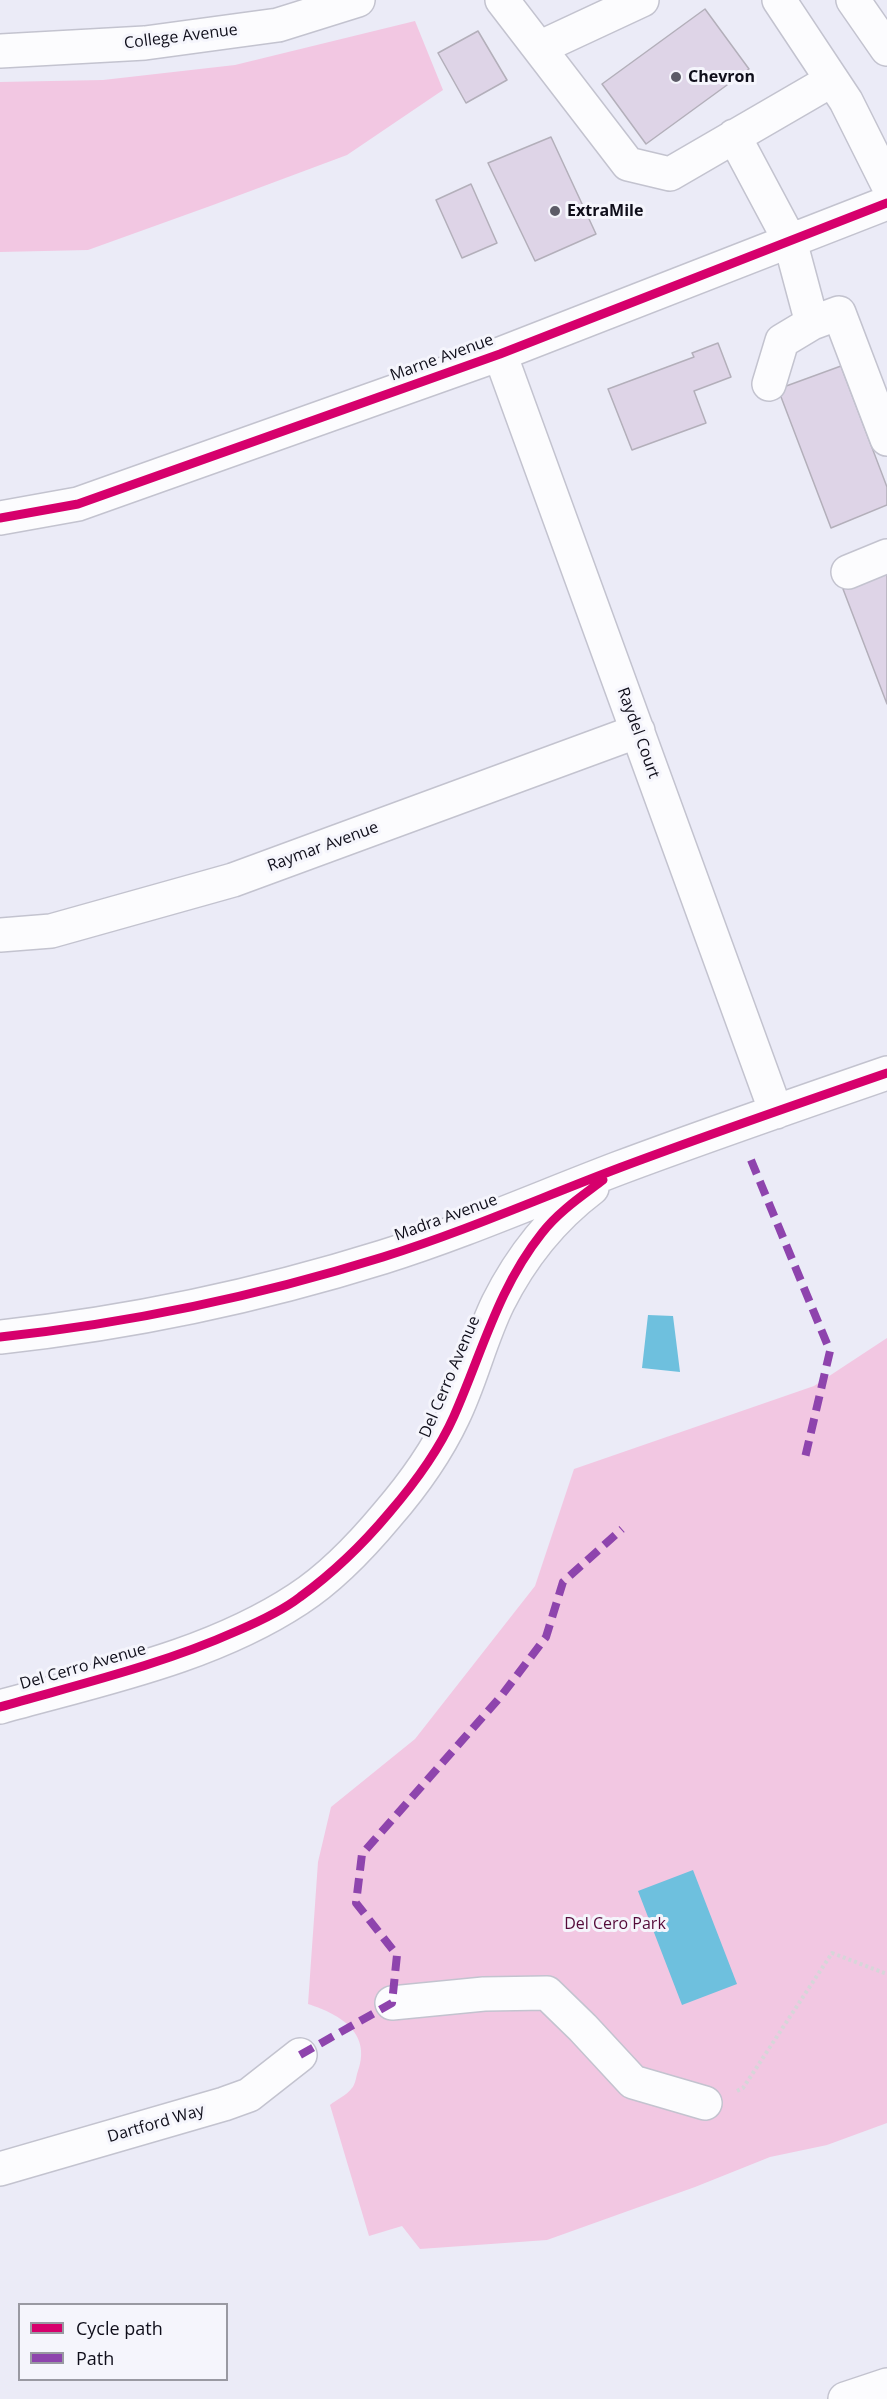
<!DOCTYPE html>
<style>
body{margin:0}
#map{position:relative;width:887px;height:2399px;overflow:hidden;background:#ebebf7;font-family:"Open Sans",sans-serif}
canvas{display:block}
.legend{position:absolute;left:18px;top:2303px;width:210px;height:78px;box-sizing:border-box;background:#f5f5fc;border:2px solid #9999a2;margin:0;padding:8px 10px;list-style:none;font-size:18px;color:#0f0e1a}
.legend li{display:flex;align-items:center;gap:12px;height:30px}
.legend b{width:30px;border:2px solid #9999a2}
</style>
<div id="map">
<canvas width="887" height="2399"></canvas>
<ul class="legend">
<li><b style="height:8px;background:#d6006c"></b>Cycle path</li>
<li><b style="height:8px;background:#8e44ad"></b>Path</li>
</ul>
</div>
<script>
const ctx = document.querySelector('canvas').getContext('2d');
ctx.lineJoin = 'round';
function fillPath(path, color) {
  ctx.fillStyle = color;
  ctx.fill(path, 'evenodd');
}
function strokePath(path, color, width, dash) {
  ctx.strokeStyle = color;
  ctx.lineWidth = width;
  ctx.lineCap = dash ? 'butt' : 'round';
  ctx.setLineDash(dash || []);
  ctx.stroke(path);
}
function label(font, color, halo, rows, align = 'center') {
  ctx.font = font + ' "Open Sans",sans-serif';
  ctx.lineWidth = 6;
  ctx.setLineDash([]);
  ctx.textBaseline = 'middle';
  ctx.strokeStyle = halo;
  ctx.fillStyle = color;
  for (const [text, x, y, turn = 0] of rows) {
    ctx.save();
    ctx.translate(x, y);
    ctx.rotate((+turn || 0) * Math.PI / 180);
    ctx.textAlign = isNaN(turn) ? turn : align;
    if (halo) ctx.strokeText(text, 0, 0);
    ctx.fillText(text, 0, 0);
    ctx.restore();
  }
}
const green = new Path2D(`
 M 415,21 L 443,90 L 347,155 L 213,205 L 88,250 L 0,252 L 0,82 L 103,80 L 235,65 Z
 M 887,1338 L 887,2123 L 827,2145 L 770,2157 L 695,2187 L 547,2240 L 420,2249 L 402,2226 L 369,2236 L 330,2105 C 336,2100 347,2095 352,2088 C 355,2085 356,2078 357,2074 C 373,2034 342,2015 308,2004 L 318,1862 L 331,1807 L 415,1739 L 535,1586 L 574,1469 L 814,1386 Z`);
const water = new Path2D(`
 M 648,1315 L 673,1316 L 680,1372 L 642,1368 Z
 M 693,1870 L 737,1984 L 682,2005 L 638,1891 Z`);
const building = new Path2D(`
 M 705,9 L 749,69 L 646,144 L 602,84 Z
 M 478,31 L 507,80 L 466,103 L 438,53 Z
 M 551,137 L 596,234 L 535,261 L 488,163 Z
 M 471,184 L 497,243 L 462,258 L 436,200 Z
 M 718,343 L 731,377 L 694,391 L 706,423 L 632,450 L 608,389 L 694,357 L 692,353 Z
 M 841,366 L 887,487 L 887,505 L 831,528 L 778,389 Z
 M 887,572 L 887,704 L 843,589 Z`);
const path = new Path2D(`
 M 737,2091 L 743,2088 L 832,1953 L 887,1974`);
const minor = new Path2D(`
 M 502,0 L 628,164 L 670,174 L 832,80
 M 779,0 L 846,101 L 887,183
 M 853,0 L 887,49
 M 539,48 L 642,0
 M 734,136 L 790,241 L 812,323
 M 500,354 L 776,1112
 M 769,384 L 782,341 L 812,323 L 839,313 L 887,439
 M 0,518 L 78,504 L 500,354 L 887,203
 M 848,572 L 887,556
 M 0,935 L 51,931 L 233,880 L 638,731
 M 0,1337 C 130,1323 258,1296 383,1257 C 463,1232 540,1198 619,1168 C 707,1135 797,1104 887,1073
 M 0,1707 C 100,1679 210,1657 298,1599 C 332,1577 362,1545 387,1515 C 413,1485 436,1453 453,1417 C 471,1380 480,1340 498,1303 C 521,1257 551,1219 592,1188
 M 392,2003 L 484,1994 L 547,1993 L 583,2028 L 633,2082 L 705,2103
 M 0,2169 L 224,2104 L 249,2095 L 300,2055
 M 845,2399 L 887,2385`);
const major = new Path2D(`
 M 0,51 L 145,43 L 278,25 L 358,0`);
const quiet = new Path2D(`
 M 751,1160 L 830,1351 L 804,1462
 M 300,2055 L 392,2003 L 397,1955 L 356,1903 L 362,1854 L 502,1695 L 546,1637 L 563,1582 L 622,1529`);
const cycleway = new Path2D(`
 M 0,518 L 78,504 L 500,354 L 887,203
 M 0,1337 C 130,1323 258,1296 383,1257 C 463,1232 540,1198 619,1168 C 707,1135 797,1104 887,1073
 M 0,1707 C 80,1684 161,1665 237,1631 C 258,1622 282,1611 300,1597 C 333,1573 363,1544 389,1513 C 414,1484 438,1452 454,1416 C 482,1353 498,1288 542,1233 C 558,1212 582,1196 603,1180`);
const markers = [
 [676,77,6,"#5c5b67"],
 [555,211,6,"#5c5b67"]
];
const streetNames = [
 ["College Avenue",181,37,-7],
 ["Marne Avenue",442,358,-20],
 ["Raydel Court",638,733,70],
 ["Raymar Avenue",323,847,-20],
 ["Madra Avenue",446,1218,-20],
 ["Del Cerro Avenue",450,1377,-67],
 ["Del Cerro Avenue",83,1667,-16],
 ["Dartford Way",156,2124,-16]
];
const poiNames = [
 ["Chevron",688,77],
 ["ExtraMile",567,211]
];
const parkNames = [
 ["Del Cero Park",615,1924]
];
fillPath(green, '#f2c7e2');
fillPath(water, '#6ec0de');
fillPath(building, '#ded4e7');
strokePath(building, '#b3afba', 1.5);
strokePath(minor, '#c3c3cf', 36);
strokePath(major, '#c3c3cf', 36);
strokePath(path, '#d6d6d9', 4, [3, 3]);
strokePath(minor, '#fcfcfe', 33);
strokePath(major, '#fcfcfe', 33);
strokePath(quiet, '#8e44ad', 8, [15, 8]);
strokePath(cycleway, '#d6006c', 9);
for (const [x, y, r, color] of markers) {
  const dot = new Path2D();
  dot.arc(x, y, r, 0, 2 * Math.PI);
  ctx.fillStyle = color;
  ctx.fill(dot);
  strokePath(dot, '#f5f5fc', 2);
}
label('16px', '#0f0e1a', '#f5f5fc', streetNames);
label('bold 16px', '#0f0e1a', '#f5f5fc', poiNames, 'left');
label('16px', '#550b3a', '#f5f5fc', parkNames);
</script>
